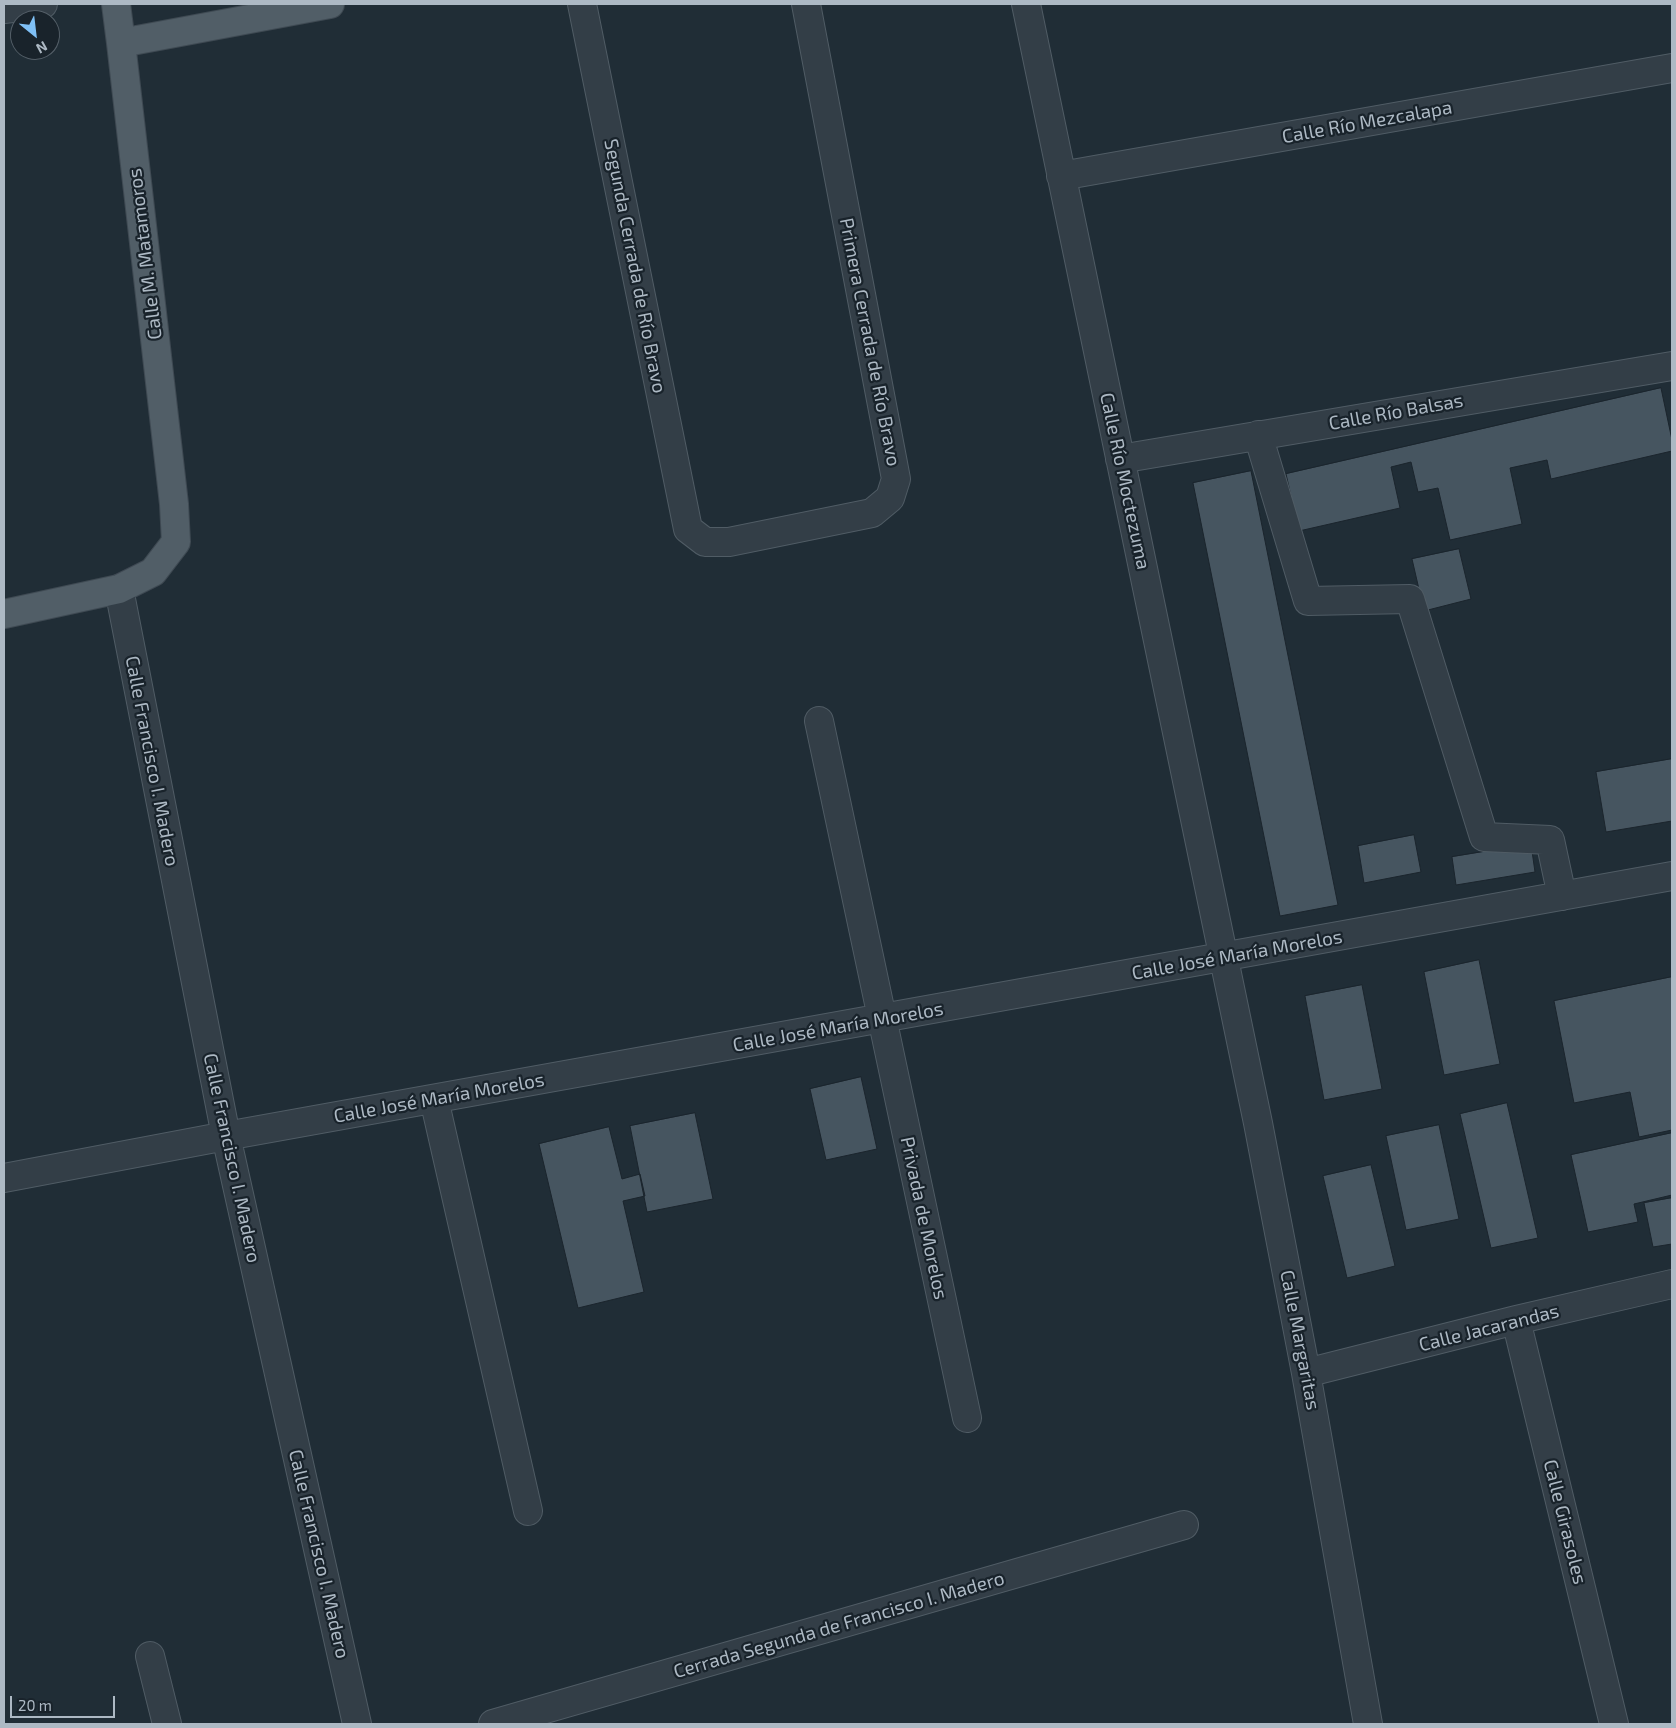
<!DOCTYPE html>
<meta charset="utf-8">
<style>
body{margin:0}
#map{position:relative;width:1676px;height:1728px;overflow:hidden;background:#202d36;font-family:"Exo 2",sans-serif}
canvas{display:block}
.frame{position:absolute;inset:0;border:5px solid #adb9c4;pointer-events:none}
.north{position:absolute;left:10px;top:10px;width:50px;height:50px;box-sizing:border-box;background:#19232b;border:1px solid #545f68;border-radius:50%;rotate:151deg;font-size:14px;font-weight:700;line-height:20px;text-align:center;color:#adb9c4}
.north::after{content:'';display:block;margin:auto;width:18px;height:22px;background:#7fc0f6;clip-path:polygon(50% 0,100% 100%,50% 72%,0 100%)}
.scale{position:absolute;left:10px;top:1696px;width:105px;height:22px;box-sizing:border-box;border:2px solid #adb9c4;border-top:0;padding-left:6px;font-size:15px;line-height:18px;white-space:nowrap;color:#adb9c4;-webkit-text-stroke:4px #19232b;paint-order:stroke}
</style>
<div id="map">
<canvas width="1676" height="1728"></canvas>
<div class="frame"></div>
<div class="north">N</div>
<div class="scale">20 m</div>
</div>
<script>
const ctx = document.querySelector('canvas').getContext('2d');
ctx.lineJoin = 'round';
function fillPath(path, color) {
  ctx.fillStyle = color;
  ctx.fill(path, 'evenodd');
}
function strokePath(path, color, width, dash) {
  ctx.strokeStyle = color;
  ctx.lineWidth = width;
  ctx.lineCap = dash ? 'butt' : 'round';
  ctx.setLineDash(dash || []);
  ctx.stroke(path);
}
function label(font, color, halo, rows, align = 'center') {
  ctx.font = font + ' "Exo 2",sans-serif';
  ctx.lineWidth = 4.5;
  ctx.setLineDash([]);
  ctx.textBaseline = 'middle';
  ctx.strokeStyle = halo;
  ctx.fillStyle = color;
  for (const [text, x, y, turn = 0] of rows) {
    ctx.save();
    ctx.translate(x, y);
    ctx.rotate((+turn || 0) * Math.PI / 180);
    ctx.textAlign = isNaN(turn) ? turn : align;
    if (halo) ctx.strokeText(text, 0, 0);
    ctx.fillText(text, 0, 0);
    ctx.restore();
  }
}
const building = new Path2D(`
 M 1661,388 L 1672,440 L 1672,451 L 1551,479 L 1547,460 L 1510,468 L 1522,524 L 1450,540 L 1438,488 L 1418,492 L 1411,462 L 1391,467 L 1400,508 L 1299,531 L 1286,474 Z
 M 1251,471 L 1338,905 L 1280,916 L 1193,483 Z
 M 1459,549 L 1471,599 L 1424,611 L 1412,559 Z
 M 1672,759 L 1672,821 L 1606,832 L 1596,772 Z
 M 1414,835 L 1421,872 L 1364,883 L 1358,846 Z
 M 1531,844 L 1535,872 L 1456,885 L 1452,857 Z
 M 1479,960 L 1500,1064 L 1444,1075 L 1424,972 Z
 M 1672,977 L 1672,1130 L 1639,1137 L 1630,1092 L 1574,1103 L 1554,1001 Z
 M 1362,985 L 1382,1089 L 1324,1100 L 1305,996 Z
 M 861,1077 L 877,1149 L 826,1160 L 810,1089 Z
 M 1507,1103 L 1538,1238 L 1491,1248 L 1460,1114 Z
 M 695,1113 L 713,1199 L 647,1212 L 630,1126 Z
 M 1439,1125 L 1459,1219 L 1406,1230 L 1386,1136 Z
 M 609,1127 L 622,1179 L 640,1174 L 645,1196 L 623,1201 L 644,1292 L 578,1308 L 539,1144 Z
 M 1672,1133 L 1672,1195 L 1634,1204 L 1638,1222 L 1588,1232 L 1571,1155 Z
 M 1371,1165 L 1395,1266 L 1347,1278 L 1323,1176 Z
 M 1672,1198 L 1672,1244 L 1653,1247 L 1644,1203 Z`);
const minor = new Path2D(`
 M 582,4 L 688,529 L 705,542 L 729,542 L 872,513 L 890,498 L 896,479 L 806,4
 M 1026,4 L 1258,1123 L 1306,1373 L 1368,1724
 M 4,9 L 43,4
 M 1061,176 L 1672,68
 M 1258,435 L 1308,601 L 1410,599 L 1484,837 L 1550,840 L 1562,896
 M 1120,459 L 1672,366
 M 119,589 L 226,1136 L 357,1724
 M 819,721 L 967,1418
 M 434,1099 L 528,1511
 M 4,1178 L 226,1136 L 1672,876
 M 1516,1320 L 1614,1724
 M 1306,1373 L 1516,1320 L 1672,1284
 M 150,1656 L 167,1724
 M 493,1724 L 1184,1525`);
const major = new Path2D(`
 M 121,43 L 330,4
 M 4,614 L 119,589 L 153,572 L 176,542 L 174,504 L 121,43 L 116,4`);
const streetNames = [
 ["Calle Río Mezcalapa",1367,122,-10],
 ["Calle M. Matamoros",145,254,-97],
 ["Segunda Cerrada de Río Bravo",635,266,79],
 ["Primera Cerrada de Río Bravo",870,342,79],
 ["Calle Río Balsas",1396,412,-10],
 ["Calle Río Moctezuma",1125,481,78],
 ["Calle Francisco I. Madero",152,761,79],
 ["Calle José María Morelos",1237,955,-10],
 ["Calle José María Morelos",838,1027,-10],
 ["Calle José María Morelos",439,1098,-10],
 ["Calle Francisco I. Madero",232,1158,78],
 ["Privada de Morelos",924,1218,78],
 ["Calle Jacarandas",1489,1328,-14],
 ["Calle Margaritas",1300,1340,79],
 ["Calle Girasoles",1565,1522,76],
 ["Calle Francisco I. Madero",319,1554,77],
 ["Cerrada Segunda de Francisco I. Madero",839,1625,-16]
];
fillPath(building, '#465560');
strokePath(building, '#1b252d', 1);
strokePath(minor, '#505c65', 30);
strokePath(major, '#3f4a53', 30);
strokePath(minor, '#333e47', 28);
strokePath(major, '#515e67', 28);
label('19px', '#adb9c4', '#19232b', streetNames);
</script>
